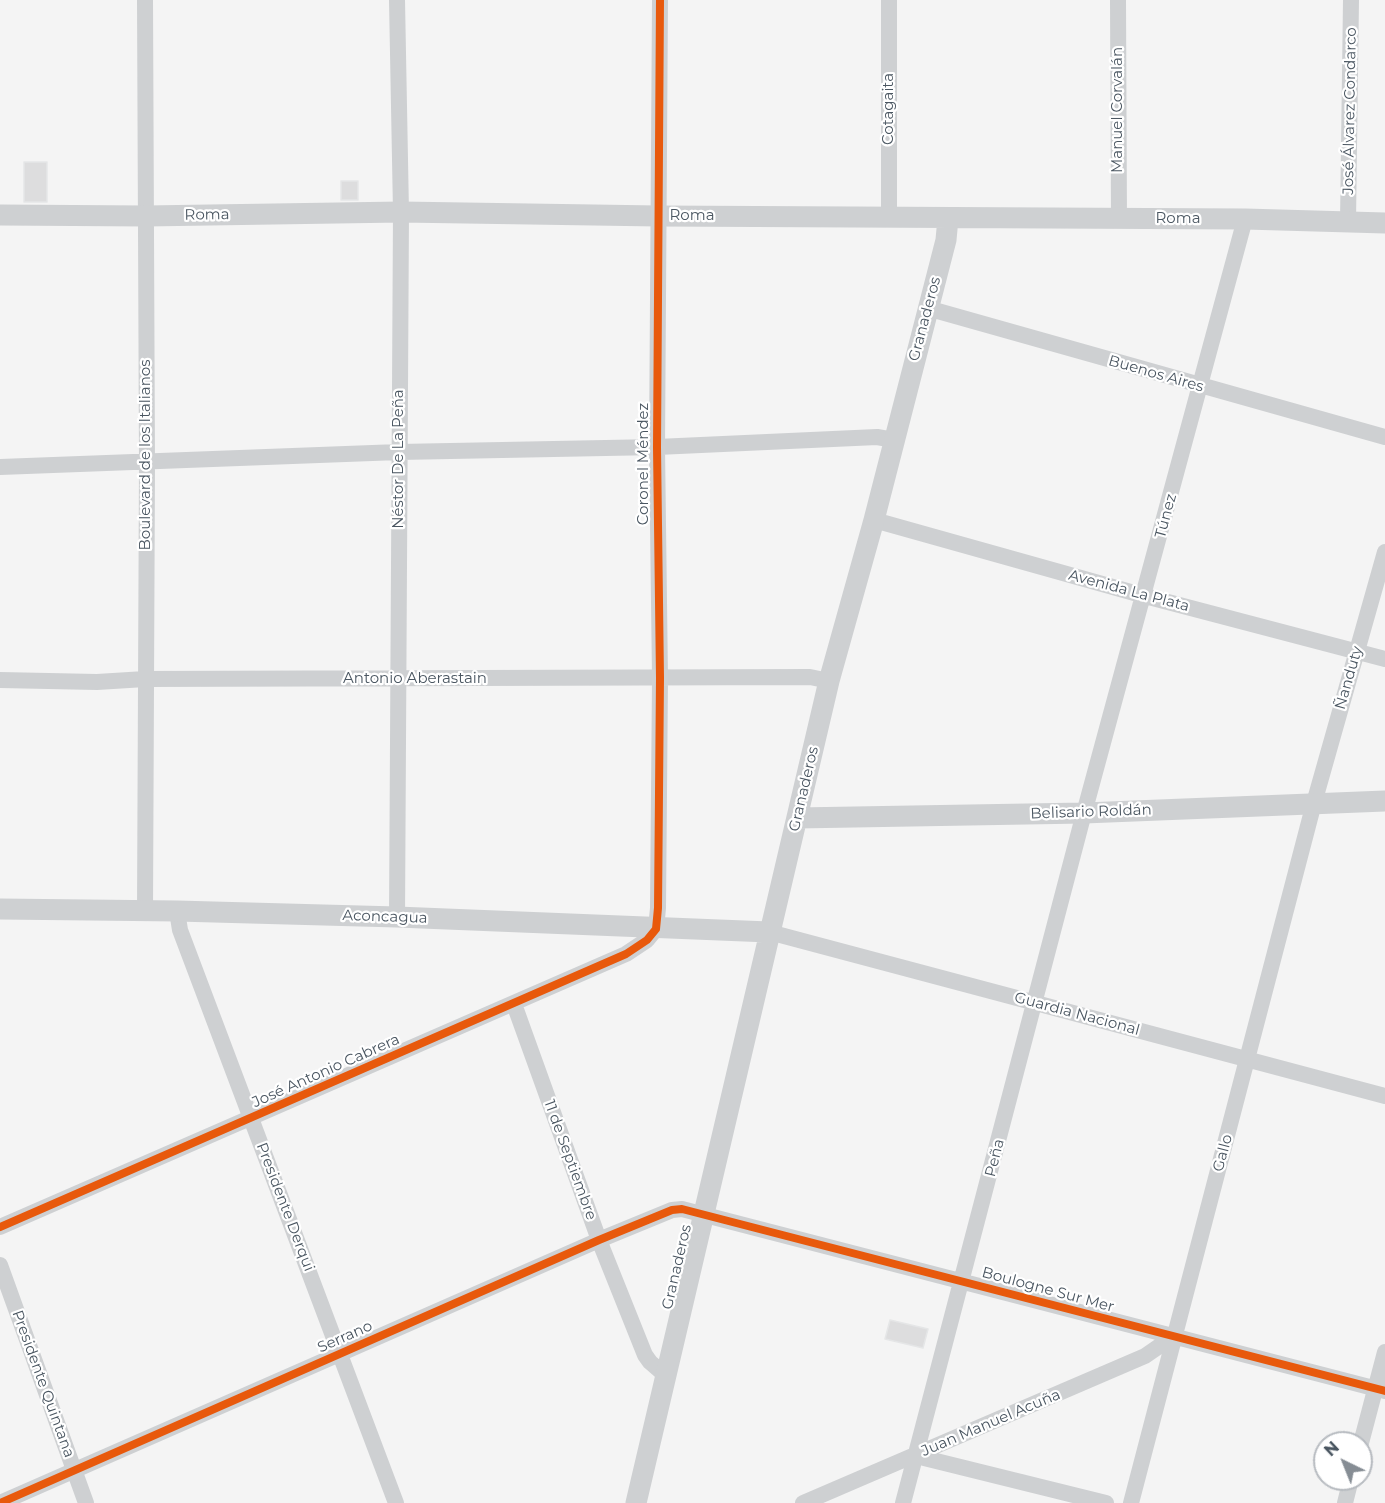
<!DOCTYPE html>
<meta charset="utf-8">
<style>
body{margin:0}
#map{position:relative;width:1385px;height:1503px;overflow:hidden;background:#f4f4f4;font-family:Montserrat,sans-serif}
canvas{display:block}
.north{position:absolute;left:1313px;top:1431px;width:60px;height:60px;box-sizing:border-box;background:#fff;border:2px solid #b7bbc0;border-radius:50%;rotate:317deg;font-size:16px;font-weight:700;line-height:24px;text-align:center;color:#4a5661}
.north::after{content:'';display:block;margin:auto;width:21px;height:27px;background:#868d94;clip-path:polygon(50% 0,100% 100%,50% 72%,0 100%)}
</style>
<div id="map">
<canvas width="1385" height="1503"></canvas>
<div class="north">N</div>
</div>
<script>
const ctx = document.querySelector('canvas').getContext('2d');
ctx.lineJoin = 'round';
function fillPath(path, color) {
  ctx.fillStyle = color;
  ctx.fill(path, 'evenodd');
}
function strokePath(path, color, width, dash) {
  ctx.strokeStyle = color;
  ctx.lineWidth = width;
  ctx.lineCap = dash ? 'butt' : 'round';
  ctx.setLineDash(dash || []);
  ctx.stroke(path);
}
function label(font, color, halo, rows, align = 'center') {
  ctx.font = font + ' Montserrat,sans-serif';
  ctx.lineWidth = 4.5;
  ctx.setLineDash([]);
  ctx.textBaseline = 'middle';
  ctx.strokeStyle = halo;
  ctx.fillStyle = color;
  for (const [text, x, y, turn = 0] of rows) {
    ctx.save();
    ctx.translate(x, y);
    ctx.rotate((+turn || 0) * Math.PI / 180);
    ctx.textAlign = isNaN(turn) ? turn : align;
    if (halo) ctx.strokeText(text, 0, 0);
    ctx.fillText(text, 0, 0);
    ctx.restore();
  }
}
const building = new Path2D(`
 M 24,162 L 47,162 L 47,202 L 24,202 Z
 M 341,181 L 358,181 L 358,200 L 341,200 Z
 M 890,1320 L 928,1329 L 923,1348 L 885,1339 Z`);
const minor = new Path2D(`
 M 145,0 L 147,463 L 145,910
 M 889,0 L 889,218
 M 1118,0 L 1119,219
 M 1348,222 L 1351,0
 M 927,308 L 1385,437
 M 0,467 L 399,452 L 657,447 L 877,437 L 894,440
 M 874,520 L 1145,596 L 1385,659
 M 0,680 L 97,682 L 145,679 L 810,677 L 829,681
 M 177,911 L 180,930 L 396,1503
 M 397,917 L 401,212 L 397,0
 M 769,932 L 1385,1096
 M 514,1004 L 599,1240 L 645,1355 L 650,1362 L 665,1375
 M 0,1227 L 626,954 L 647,940 L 656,929 L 658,908 L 660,678 L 657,447 L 660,0
 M 0,1265 L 86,1503
 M 1361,1443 L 1385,1352
 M 916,1456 L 1106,1503
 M 0,1503 L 599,1240 L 672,1210 L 682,1209 L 1385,1391
 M 803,1503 L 1145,1356 L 1174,1336
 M 903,1503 L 1084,813 L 1245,219
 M 1131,1503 L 1314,803 L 1385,552
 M 1345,1503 L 1351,1479`);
const tertiary = new Path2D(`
 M 0,215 L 146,216 L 401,212 L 658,216 L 1245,219 L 1385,223
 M 797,818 L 1084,813 L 1385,801
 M 0,909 L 177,911 L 397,917 L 769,932
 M 636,1503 L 829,681 L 874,520 L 946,240 L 948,218`);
const cycleway = new Path2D(`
 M 0,1227 L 626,954 L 647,940 L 656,929 L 658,908 L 660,678 L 657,447 L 660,0
 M 0,1503 L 599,1240 L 672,1210 L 682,1209 L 1385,1391`);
const streetNames = [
 ["Cotagaita",889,109,-90],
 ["Manuel Corvalán",1118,110,-90],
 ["José Álvarez Condarco",1350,111,-89],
 ["Roma",207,215,-1],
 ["Roma",692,216],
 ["Roma",1178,219],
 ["Granaderos",925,319,-75],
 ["Buenos Aires",1156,374,16],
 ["Boulevard de los Italianos",146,455,-90],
 ["Néstor De La Peña",399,459,-90],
 ["Coronel Méndez",644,464,-90],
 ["Túnez",1166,516,-75],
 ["Avenida La Plata",1129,591,15],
 ["Ñanduty",1349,678,-74],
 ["Antonio Aberastain",415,679],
 ["Granaderos",804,789,-77],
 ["Belisario Roldán",1091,812,-2],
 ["Aconcagua",385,917,2],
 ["Guardia Nacional",1077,1014,15],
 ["José Antonio Cabrera",326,1071,-24],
 ["Gallo",1223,1153,-75],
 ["Peña",995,1158,-76],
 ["11 de Septiembre",570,1160,70],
 ["Presidente Derqui",285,1207,69],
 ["Granaderos",677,1267,-77],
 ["Boulogne Sur Mer",1048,1290,15],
 ["Serrano",345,1337,-24],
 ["Presidente Quintana",43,1384,70],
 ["Juan Manuel Acuña",991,1423,-23]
];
fillPath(building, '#ddddde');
strokePath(building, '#e5e6e7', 1.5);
strokePath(minor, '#ced0d2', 16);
strokePath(tertiary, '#ced0d2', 21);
strokePath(cycleway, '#e8590c', 8);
label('15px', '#4a5661', '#fff', streetNames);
</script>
